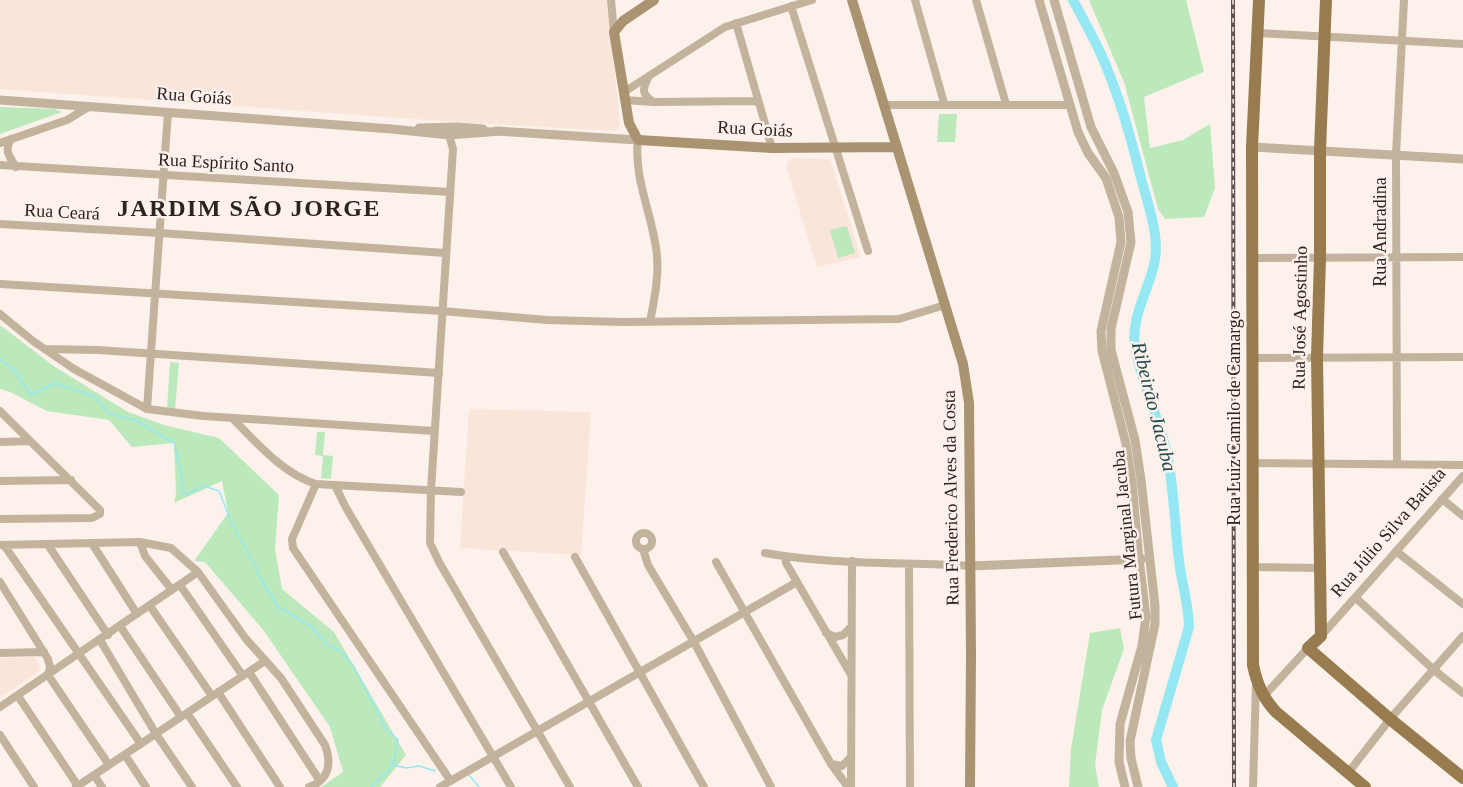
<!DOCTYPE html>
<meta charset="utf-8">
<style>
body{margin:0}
canvas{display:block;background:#fcf1eb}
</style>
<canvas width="1463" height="787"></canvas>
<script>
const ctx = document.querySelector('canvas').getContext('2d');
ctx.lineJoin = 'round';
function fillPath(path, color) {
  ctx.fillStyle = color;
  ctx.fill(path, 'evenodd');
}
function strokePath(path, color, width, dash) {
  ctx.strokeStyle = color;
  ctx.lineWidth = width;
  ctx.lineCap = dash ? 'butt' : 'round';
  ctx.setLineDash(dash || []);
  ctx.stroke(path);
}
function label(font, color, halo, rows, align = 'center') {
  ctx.font = font + ' "Times New Roman",serif';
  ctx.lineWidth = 5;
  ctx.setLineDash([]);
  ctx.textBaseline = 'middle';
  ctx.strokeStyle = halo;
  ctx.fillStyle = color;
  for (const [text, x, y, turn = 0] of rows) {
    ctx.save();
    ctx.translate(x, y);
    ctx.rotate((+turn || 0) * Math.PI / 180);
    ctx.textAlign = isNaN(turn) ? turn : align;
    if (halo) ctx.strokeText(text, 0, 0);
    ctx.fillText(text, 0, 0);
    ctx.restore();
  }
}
const built = new Path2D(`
 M 0,0 L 607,0 L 620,124 L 616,131 L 455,122 L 0,89 Z
 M 792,158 L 830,159 L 861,257 L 817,267 L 786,166 L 787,162 Z
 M 469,409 L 591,412 L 581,555 L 460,548 Z
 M 35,657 L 41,670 L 0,698 L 0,658 Z`);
const green = new Path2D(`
 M 1089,0 L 1186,0 L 1204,72 L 1144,97 L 1150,148 L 1183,140 L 1210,124 L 1215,188 L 1204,217 L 1165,219 L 1158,209 L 1124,82 Z
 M 0,107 L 55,109 L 62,112 L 0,134 Z
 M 939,114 L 957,114 L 955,142 L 937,142 Z
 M 847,226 L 855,253 L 838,258 L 830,230 Z
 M 0,325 L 55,367 L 128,412 L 164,425 L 219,438 L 279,495 L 275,549 L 282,589 L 334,632 L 406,755 L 380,787 L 321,787 L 343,772 L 330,727 L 264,631 L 205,562 L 194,561 L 228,513 L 222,481 L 174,503 L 176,493 L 174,443 L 132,447 L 109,420 L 47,411 L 10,392 L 0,389 Z
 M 170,362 L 179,363 L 175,409 L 167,409 Z
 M 317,432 L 325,432 L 323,455 L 333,456 L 331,479 L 321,478 L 323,456 L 315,455 Z
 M 1120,628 L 1124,649 L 1102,710 L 1095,765 L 1099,787 L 1069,787 L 1071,749 L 1090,633 Z`);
const stream = new Path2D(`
 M 0,359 L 15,371 L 31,395 L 55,383 L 94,396 L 110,414 L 136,420 L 174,443 L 182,478 L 182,492 L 187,494 L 204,486 L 219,491 L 232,524 L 257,569 L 259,576 L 278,607 L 312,627 L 326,644 L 339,650 L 353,665 L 379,714 L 384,726 L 398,740 L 393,765 L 406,768 L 419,766 L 435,771
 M 469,775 L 479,787
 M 371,787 L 392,767`);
const river = new Path2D(`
 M 1073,0 C 1082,17 1092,35 1100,52 C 1119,94 1131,138 1142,182 C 1148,203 1156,228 1156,249 C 1155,283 1130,312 1135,346 C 1140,379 1157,414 1165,446 C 1175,486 1174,528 1180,568 C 1183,588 1189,607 1189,627 L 1156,740 L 1161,762 L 1173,787`);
const minor = new Path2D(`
 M 611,0 L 614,32
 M 915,0 L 944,103
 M 976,0 L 1006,104
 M 791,6 L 868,251
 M 736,23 L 772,148
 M 1258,33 L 1463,44
 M 648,78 C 642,90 642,94 653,102
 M 624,92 L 725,27 L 812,0
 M 625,100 L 653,102 L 758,101
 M 883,105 L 1070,105
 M 451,131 L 449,135 L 453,149 L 431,490 L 430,543 L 439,562 L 570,787
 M 11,139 C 4,151 9,156 16,167
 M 638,140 C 633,179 654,218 657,256 C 659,278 654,300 650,322
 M 0,143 L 67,120 L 90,106
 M 0,165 L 450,192
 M 0,224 L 160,233 L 445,253
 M 1253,258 L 1463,257
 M 0,284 L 442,311 L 547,320 L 623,322 L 899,319 L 945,305
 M 0,314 L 33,341 L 74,369 L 147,409 L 203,416 L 434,431
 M 45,349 L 98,350 L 439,373
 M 1252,358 L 1463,357
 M 147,409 L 168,112
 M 0,411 L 100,510 L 100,514 L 92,518 L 0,519
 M 232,418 C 257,443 283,474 316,484 L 461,492
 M 0,442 L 30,441
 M 1253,463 L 1463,465
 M 1397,463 L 1396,155 L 1404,0
 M 0,481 L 71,480
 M 316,484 L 292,539 L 293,548 L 450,780
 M 335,485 L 345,506 L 511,787
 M 1442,499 L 1463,516
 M636 541a8 8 0 1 1 16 0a8 8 0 1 1-16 0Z
 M 140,542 L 145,556 L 172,590
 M 0,545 L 140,542 L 171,548 L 198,572 L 246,639 L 281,678 L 325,745 C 332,764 329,780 309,787
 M 4,545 L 141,744
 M 48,545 L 108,635
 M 93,545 L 137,614
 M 643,549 L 648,565 L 694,642 L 771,787
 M 1396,551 L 1463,604
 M 503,552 L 638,787
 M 765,553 C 832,565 902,562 971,566
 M 785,556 L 786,563 L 850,673
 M 575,557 L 704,787
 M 716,562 L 831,764 L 848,787
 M 909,564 L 910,787
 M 1253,567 L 1320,568
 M 0,582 L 48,659 L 50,667 L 48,675 L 109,765
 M 180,585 L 243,676
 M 1356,598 L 1434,670 L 1463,693
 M 150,606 L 212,696
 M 120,626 L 181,717
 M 826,633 L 835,637 L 843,635 L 850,628
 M 1321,636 L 1463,476
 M 100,640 L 156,734 L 192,787
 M 0,653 L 44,652
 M 249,672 L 320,781
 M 218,692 L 280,787
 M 18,696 L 78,786
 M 1263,697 L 1308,648
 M 0,707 L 198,572
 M 187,713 L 237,787
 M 0,735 L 34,787
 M 125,755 L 146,787
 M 831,764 L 842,766 L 851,757
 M 1348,773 L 1390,719 L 1463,636
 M 94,775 L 102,787
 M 76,787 L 265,661
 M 440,787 L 797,582
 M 851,787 L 852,561
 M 1253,787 L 1256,683`);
const tertiary = new Path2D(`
 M 1039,0 L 1078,132 L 1088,153 L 1106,178 L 1119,217 L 1121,242 L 1101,331 L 1102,351 L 1126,444 L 1132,483 L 1139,559 L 1146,616 L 1142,646 L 1120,724 L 1119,762 L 1125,787
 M 1054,0 L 1091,127 L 1114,173 L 1128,212 L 1131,242 L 1111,329 L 1111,350 L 1135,440 L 1141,480 L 1155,606 L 1155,624 L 1130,741 L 1131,758 L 1138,787
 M 0,100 L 392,129 L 449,135 L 501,131
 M 419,128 L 457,127 L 483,129
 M 496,131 L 638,140
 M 1252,147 L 1463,159
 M 971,566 L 1142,559`);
const secondary = new Path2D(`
 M 654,0 L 623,21 L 614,32 L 629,123 L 638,140 L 772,148 L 896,147
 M 852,0 L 963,364 L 969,403 L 971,654 L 970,787`);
const primary = new Path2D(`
 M 1259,0 L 1252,147 L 1253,665 C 1257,684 1263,698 1276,712 L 1365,787
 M 1326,0 L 1320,150 L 1320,258 L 1317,357 L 1321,636 L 1308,648 L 1390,719 L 1463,778`);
const rail = new Path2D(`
 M 1233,0 L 1234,787`);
const streetNames = [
 ["Rua Goiás",194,97,4],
 ["Rua Goiás",755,130,3],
 ["Rua Espírito Santo",226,164,3],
 ["Rua Ceará",62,213,3],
 ["Rua Andradina",1381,232,-90],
 ["Rua José Agostinho",1301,318,-89],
 ["Rua Luiz Camilo de Camargo",1235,418,-90],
 ["Rua Frederico Alves da Costa",952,498,-91],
 ["Rua Júlio Silva Batista",1389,533,-49],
 ["Futura Marginal Jacuba",1128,535,-96]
];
const waterNames = [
 ["Ribeirão Jacuba",1153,407,76]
];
const districtNames = [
 ["JARDIM SÃO JORGE",249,210]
];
fillPath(built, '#fae5da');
fillPath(green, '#bbe9bc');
strokePath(stream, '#95e8f3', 1.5);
strokePath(river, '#95e8f3', 10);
strokePath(minor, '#c3b39c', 8);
strokePath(tertiary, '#c3b39c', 9);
strokePath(secondary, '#aa9370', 10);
strokePath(primary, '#987c50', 12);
strokePath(rail, '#5f544f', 4);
strokePath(rail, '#fcf1eb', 1.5, [4.5]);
label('18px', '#2d231e', '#fcf1eb', streetNames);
label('italic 20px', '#21474d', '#fcf1eb', waterNames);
ctx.letterSpacing = '1.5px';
label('bold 24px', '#2d231e', '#fcf1eb', districtNames);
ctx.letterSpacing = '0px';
</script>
